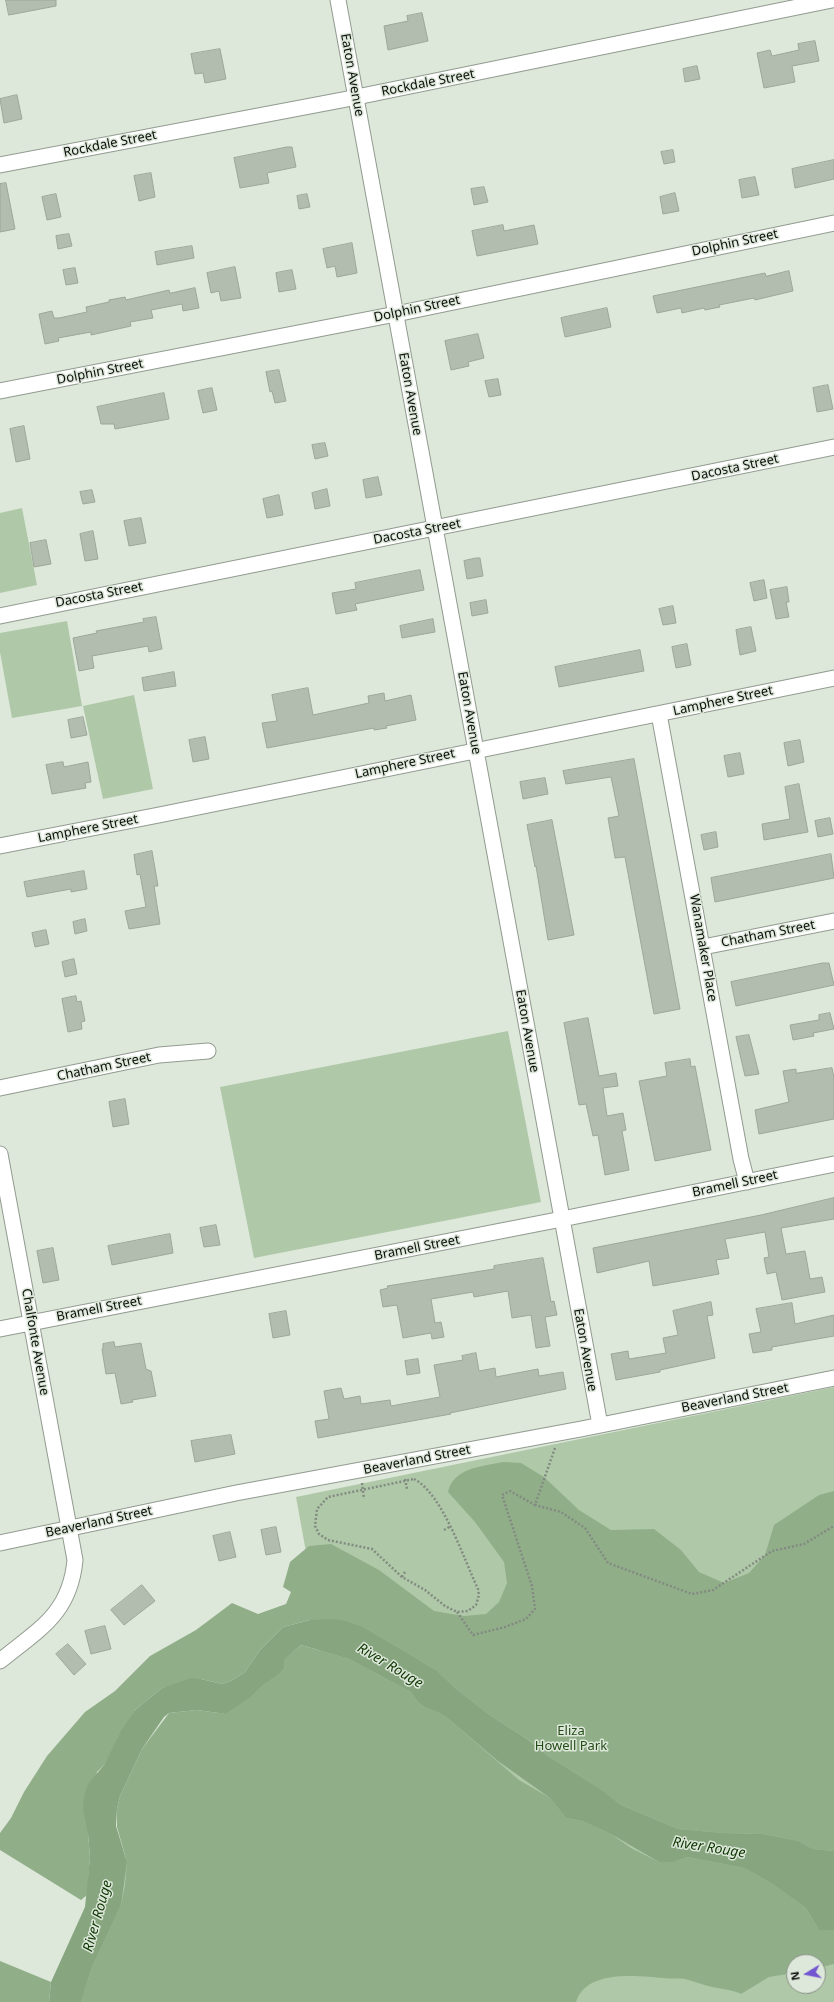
<!DOCTYPE html>
<style>
body{margin:0}
#map{position:relative;width:834px;height:2002px;overflow:hidden;background:#dde7da;font-family:"Noto Sans",sans-serif}
canvas{display:block}
.north{position:absolute;left:786px;top:1954px;width:40px;height:40px;box-sizing:border-box;background:#dde7da;border:1px solid #899087;border-radius:50%;rotate:260deg;font-size:11px;font-weight:700;line-height:16px;text-align:center;color:#0b0e0a}
.north::after{content:'';display:block;margin:auto;width:14px;height:18px;background:#7257d1;clip-path:polygon(50% 0,100% 100%,50% 72%,0 100%)}
</style>
<div id="map">
<canvas width="834" height="2002"></canvas>
<div class="north">N</div>
</div>
<script>
const ctx = document.querySelector('canvas').getContext('2d');
ctx.lineJoin = 'round';
function fillPath(path, color) {
  ctx.fillStyle = color;
  ctx.fill(path, 'evenodd');
}
function strokePath(path, color, width, dash) {
  ctx.strokeStyle = color;
  ctx.lineWidth = width;
  ctx.lineCap = dash ? 'butt' : 'round';
  ctx.setLineDash(dash || []);
  ctx.stroke(path);
}
function label(font, color, halo, rows, align = 'center') {
  ctx.font = font + ' "Noto Sans",sans-serif';
  ctx.lineWidth = 3;
  ctx.setLineDash([]);
  ctx.textBaseline = 'middle';
  ctx.strokeStyle = halo;
  ctx.fillStyle = color;
  for (const [text, x, y, turn = 0] of rows) {
    ctx.save();
    ctx.translate(x, y);
    ctx.rotate((+turn || 0) * Math.PI / 180);
    ctx.textAlign = isNaN(turn) ? turn : align;
    if (halo) ctx.strokeText(text, 0, 0);
    ctx.fillText(text, 0, 0);
    ctx.restore();
  }
}
const green = new Path2D(`
 M 22,508 L 37,585 L 0,593 L 0,513 Z
 M 67,621 L 82,706 L 12,718 L 0,652 L 0,633 Z
 M 134,695 L 153,789 L 103,799 L 83,706 Z
 M 508,1031 L 541,1202 L 254,1258 L 220,1087 Z
 M 834,1387 L 834,2002 L 69,2002 L 133,1838 L 260,1652 L 324,1651 L 296,1497 ZM 794,1962 L 818,1962 L 818,1986 L 794,1986 Z`);
const forest = new Path2D(`
 M 503,1462 L 521,1463 L 544,1477 L 579,1510 L 611,1530 L 654,1529 L 681,1550 L 699,1572 L 724,1583 L 749,1573 L 765,1555 L 774,1525 L 819,1495 L 834,1491 L 834,1851 L 813,1849 L 799,1841 L 763,1834 L 723,1833 L 678,1829 L 621,1805 L 602,1790 L 548,1756 L 529,1740 L 488,1714 L 455,1688 L 436,1670 L 365,1628 L 310,1620 L 283,1627 L 260,1650 L 245,1672 L 231,1681 L 222,1684 L 201,1679 L 162,1688 L 135,1710 L 104,1765 L 97,1772 L 88,1834 L 90,1857 L 87,1895 L 81,1900 L 0,1850 L 0,1833 L 11,1818 L 24,1792 L 47,1756 L 85,1712 L 115,1691 L 150,1656 L 196,1630 L 232,1603 L 258,1614 L 286,1604 L 291,1592 L 283,1587 L 290,1562 L 309,1546 L 331,1544 L 379,1570 L 434,1611 L 464,1616 L 486,1614 L 499,1602 L 507,1583 L 504,1562 L 475,1522 L 448,1492 C 453,1468 483,1466 503,1462 Z
 M 301,1645 L 349,1659 L 411,1692 C 422,1711 428,1706 445,1716 L 519,1780 L 550,1798 L 566,1818 L 582,1821 L 611,1834 L 631,1848 L 659,1862 L 674,1862 L 687,1857 L 744,1868 L 771,1883 L 806,1908 L 819,1930 L 834,1930 L 834,1964 L 818,1968 L 818,1962 L 794,1962 L 794,1973 L 769,1977 L 741,1994 C 730,1989 719,1989 708,1986 C 700,1984 693,1981 685,1979 C 678,1978 670,1979 663,1978 C 638,1976 586,1969 576,2002 L 81,2002 L 92,1967 L 121,1905 L 125,1885 L 127,1862 L 117,1827 L 117,1809 L 120,1796 L 142,1749 L 169,1713 L 197,1710 L 226,1714 L 250,1698 L 263,1685 L 277,1676 L 284,1669 L 285,1659 Z
 M 0,1961 L 51,1982 L 49,2002 L 0,2002 Z`);
const water = new Path2D(`
 M 332,1619 L 346,1621 L 365,1628 L 436,1670 L 455,1688 L 488,1714 L 527,1739 L 548,1756 L 602,1790 L 621,1805 L 678,1829 L 723,1833 L 763,1834 L 799,1841 L 813,1849 L 834,1851 L 834,1930 L 819,1930 L 806,1908 L 771,1883 L 744,1868 L 687,1857 L 674,1862 L 659,1862 L 611,1834 L 582,1821 L 566,1818 L 550,1798 L 498,1761 L 445,1716 C 428,1706 422,1711 411,1692 L 349,1659 L 301,1645 L 285,1659 L 284,1669 L 277,1676 L 263,1685 L 250,1698 L 226,1714 L 197,1710 L 169,1713 L 164,1717 L 142,1749 L 120,1796 L 117,1809 L 116,1826 L 127,1862 L 121,1905 L 92,1967 L 81,2002 L 49,2002 L 51,1982 L 85,1907 L 90,1857 L 88,1834 L 83,1809 L 84,1797 L 88,1784 L 104,1765 L 121,1731 L 135,1710 L 162,1688 L 191,1678 L 201,1679 L 222,1684 L 231,1681 L 245,1672 L 260,1650 L 283,1627 L 310,1620 Z`);
const building = new Path2D(`
 M 6,0 L 56,0 L 56,6 L 9,15 Z
 M 422,13 L 428,41 L 388,50 L 384,26 L 408,21 L 407,16 Z
 M 815,41 L 819,61 L 792,66 L 795,82 L 764,88 L 757,53 L 770,50 L 772,56 L 799,50 L 798,44 Z
 M 220,49 L 226,79 L 205,83 L 203,73 L 195,74 L 191,54 Z
 M 697,66 L 700,79 L 685,82 L 683,69 Z
 M 17,95 L 22,119 L 4,123 L 0,99 Z
 M 287,147 L 292,147 L 296,167 L 267,173 L 269,183 L 240,188 L 234,158 Z
 M 673,150 L 675,162 L 664,164 L 661,152 Z
 M 834,160 L 834,179 L 795,188 L 792,169 Z
 M 151,173 L 155,197 L 139,201 L 134,176 Z
 M 755,177 L 759,195 L 742,198 L 739,180 Z
 M 6,183 L 15,229 L 0,232 L 0,184 Z
 M 484,187 L 488,202 L 474,205 L 471,189 Z
 M 675,193 L 679,211 L 663,214 L 660,197 Z
 M 56,194 L 61,217 L 47,220 L 42,197 Z
 M 307,194 L 310,207 L 299,209 L 297,196 Z
 M 503,225 L 504,231 L 534,225 L 538,244 L 477,256 L 472,231 Z
 M 69,234 L 72,246 L 58,249 L 56,236 Z
 M 352,243 L 357,273 L 337,277 L 335,266 L 327,268 L 323,249 Z
 M 192,246 L 194,258 L 157,265 L 155,252 Z
 M 235,267 L 241,298 L 221,301 L 219,291 L 211,293 L 207,273 Z
 M 75,268 L 78,283 L 66,285 L 63,270 Z
 M 292,270 L 296,289 L 279,292 L 276,273 Z
 M 789,271 L 793,291 L 755,300 L 754,298 L 719,305 L 720,307 L 705,310 L 704,308 L 682,313 L 681,308 L 657,313 L 653,296 L 765,273 L 766,276 Z
 M 195,288 L 199,308 L 183,311 L 182,304 L 151,310 L 153,318 L 130,322 L 131,326 L 91,335 L 91,332 L 58,338 L 59,341 L 45,344 L 39,314 L 52,311 L 54,318 L 59,318 L 87,312 L 86,307 L 109,302 L 109,300 L 125,297 L 126,300 L 169,290 L 170,293 Z
 M 607,308 L 611,327 L 565,337 L 561,318 Z
 M 478,334 L 484,358 L 468,362 L 469,366 L 451,370 L 445,341 Z
 M 279,370 L 286,401 L 275,403 L 272,391 L 270,392 L 266,372 Z
 M 498,379 L 501,395 L 489,397 L 485,381 Z
 M 828,385 L 833,409 L 817,412 L 813,388 Z
 M 212,388 L 217,410 L 203,413 L 198,391 Z
 M 164,393 L 169,419 L 115,429 L 114,424 L 101,424 L 97,407 Z
 M 24,426 L 30,459 L 16,462 L 10,429 Z
 M 325,443 L 328,456 L 315,459 L 312,445 Z
 M 378,477 L 382,495 L 366,498 L 363,480 Z
 M 327,489 L 330,506 L 315,509 L 312,493 Z
 M 92,490 L 95,502 L 83,504 L 80,492 Z
 M 279,495 L 283,515 L 267,518 L 263,499 Z
 M 141,518 L 146,543 L 129,546 L 124,521 Z
 M 93,531 L 98,559 L 85,561 L 80,534 Z
 M 46,540 L 51,564 L 34,567 L 30,543 Z
 M 476,558 L 480,558 L 483,576 L 467,579 L 464,561 Z
 M 420,570 L 424,590 L 355,604 L 357,610 L 336,614 L 332,593 L 356,589 L 355,583 Z
 M 764,580 L 767,598 L 754,601 L 750,583 Z
 M 787,587 L 789,602 L 786,602 L 789,617 L 776,619 L 770,590 Z
 M 486,600 L 488,613 L 472,616 L 470,603 Z
 M 673,606 L 676,623 L 663,625 L 659,609 Z
 M 156,617 L 162,649 L 149,652 L 148,646 L 92,656 L 94,668 L 79,671 L 73,638 L 97,633 L 96,631 L 144,622 L 143,619 Z
 M 433,619 L 435,632 L 402,638 L 400,626 Z
 M 751,627 L 756,651 L 740,655 L 736,630 Z
 M 687,644 L 691,665 L 676,668 L 672,647 Z
 M 640,650 L 644,671 L 559,687 L 555,667 Z
 M 174,672 L 176,686 L 144,691 L 142,678 Z
 M 308,688 L 313,715 L 369,703 L 368,696 L 384,693 L 385,701 L 411,695 L 416,720 L 386,726 L 387,728 L 374,730 L 374,728 L 267,748 L 262,723 L 277,721 L 272,695 Z
 M 83,717 L 87,735 L 71,738 L 68,720 Z
 M 205,737 L 209,759 L 193,762 L 189,740 Z
 M 800,740 L 804,762 L 788,766 L 784,743 Z
 M 740,753 L 744,774 L 728,777 L 724,756 Z
 M 634,759 L 680,1009 L 654,1014 L 625,857 L 615,858 L 608,818 L 619,816 L 611,777 L 566,784 L 563,771 Z
 M 63,762 L 64,767 L 88,762 L 91,782 L 85,783 L 86,788 L 52,794 L 46,765 Z
 M 545,778 L 548,794 L 523,799 L 520,782 Z
 M 799,784 L 808,832 L 764,840 L 762,824 L 790,819 L 785,787 Z
 M 830,818 L 833,834 L 818,837 L 815,821 Z
 M 552,820 L 574,935 L 548,940 L 536,866 L 535,867 L 527,825 Z
 M 716,832 L 718,847 L 704,850 L 701,835 Z
 M 152,851 L 158,886 L 154,886 L 160,924 L 129,929 L 125,911 L 146,907 L 140,874 L 137,875 L 134,855 Z
 M 831,854 L 834,878 L 715,902 L 711,878 Z
 M 84,871 L 87,889 L 71,892 L 71,889 L 27,897 L 24,882 Z
 M 85,919 L 87,931 L 75,934 L 73,922 Z
 M 46,930 L 49,944 L 35,947 L 32,933 Z
 M 74,959 L 77,974 L 65,977 L 62,962 Z
 M 823,963 L 829,963 L 834,985 L 736,1006 L 731,982 Z
 M 76,996 L 77,1002 L 81,1001 L 85,1021 L 81,1022 L 82,1029 L 68,1032 L 62,999 Z
 M 830,1013 L 834,1029 L 813,1033 L 814,1036 L 793,1040 L 790,1025 L 819,1020 L 819,1015 Z
 M 588,1018 L 599,1076 L 616,1073 L 618,1086 L 603,1088 L 607,1116 L 623,1113 L 626,1130 L 622,1131 L 629,1170 L 605,1175 L 598,1135 L 593,1136 L 586,1104 L 579,1105 L 564,1023 Z
 M 749,1035 L 759,1074 L 745,1076 L 736,1037 Z
 M 690,1059 L 691,1067 L 695,1066 L 711,1150 L 655,1161 L 639,1081 L 667,1076 L 665,1063 Z
 M 832,1068 L 834,1078 L 834,1119 L 759,1134 L 755,1110 L 789,1102 L 783,1071 L 796,1069 L 796,1073 Z
 M 125,1099 L 129,1124 L 113,1127 L 109,1102 Z
 M 834,1198 L 834,1219 L 781,1228 L 786,1254 L 805,1251 L 810,1279 L 822,1277 L 825,1292 L 782,1300 L 776,1272 L 767,1274 L 764,1258 L 769,1257 L 765,1232 L 725,1239 L 729,1258 L 716,1260 L 719,1274 L 653,1286 L 649,1261 L 597,1273 L 593,1248 L 761,1215 Z
 M 216,1225 L 220,1245 L 204,1247 L 200,1228 Z
 M 170,1234 L 173,1253 L 112,1265 L 108,1246 Z
 M 53,1248 L 59,1280 L 43,1283 L 37,1251 Z
 M 543,1258 L 551,1302 L 554,1301 L 557,1315 L 545,1317 L 550,1346 L 536,1348 L 531,1315 L 512,1318 L 508,1291 L 474,1297 L 473,1292 L 431,1299 L 435,1323 L 441,1322 L 444,1337 L 432,1339 L 431,1333 L 403,1338 L 397,1305 L 383,1307 L 380,1290 L 388,1288 L 387,1286 L 469,1273 L 494,1269 L 494,1266 Z
 M 711,1302 L 713,1315 L 707,1316 L 715,1358 L 660,1370 L 660,1372 L 616,1380 L 611,1354 L 628,1351 L 629,1359 L 666,1353 L 663,1338 L 678,1335 L 673,1311 Z
 M 792,1303 L 795,1324 L 834,1315 L 834,1336 L 772,1347 L 772,1350 L 753,1353 L 749,1334 L 761,1332 L 756,1309 Z
 M 286,1311 L 290,1335 L 273,1338 L 269,1314 Z
 M 114,1342 L 115,1347 L 141,1343 L 146,1369 L 151,1371 L 156,1396 L 132,1400 L 133,1402 L 121,1404 L 115,1373 L 106,1374 L 102,1349 L 103,1349 L 103,1344 Z
 M 476,1353 L 479,1371 L 495,1368 L 496,1377 L 538,1369 L 539,1376 L 563,1372 L 566,1389 L 450,1413 L 451,1414 L 318,1438 L 315,1421 L 329,1419 L 324,1391 L 341,1388 L 344,1399 L 360,1396 L 361,1404 L 390,1400 L 391,1406 L 440,1397 L 434,1365 L 463,1360 L 462,1356 Z
 M 418,1359 L 420,1373 L 407,1375 L 405,1361 Z
 M 231,1435 L 235,1454 L 195,1462 L 191,1441 Z
 M 276,1527 L 281,1552 L 266,1555 L 261,1530 Z
 M 230,1532 L 236,1557 L 219,1561 L 213,1536 Z
 M 142,1585 L 155,1601 L 124,1625 L 111,1610 Z
 M 105,1626 L 111,1649 L 91,1654 L 85,1631 Z
 M 68,1644 L 86,1664 L 74,1675 L 56,1654 Z`);
const path = new Path2D(`
 M 555,1448 L 535,1505 L 561,1512 L 585,1528 L 608,1563 L 692,1594 L 713,1590 L 772,1551 L 804,1544 L 834,1526
 M 405,1479 L 407,1489
 M 414,1479 C 443,1494 464,1560 478,1589 L 479,1595 L 476,1605 L 468,1611 L 457,1612 L 445,1606 L 425,1590 L 402,1577 L 372,1549 L 328,1540 L 319,1534 L 315,1526 L 317,1509 L 328,1497 Z
 M 362,1483 L 364,1499
 M 444,1530 L 451,1526
 M 402,1577 L 405,1572
 M 457,1612 L 473,1635 L 505,1627 L 526,1619 L 535,1609 L 532,1586 L 502,1495 L 510,1491 L 535,1505`);
const minor = new Path2D(`
 M 338,0 L 600,1425
 M 0,165 L 342,100 L 832,0
 M 0,391 L 396,314 L 834,223
 M 0,616 L 834,447
 M 659,714 L 741,1159 L 747,1182
 M 0,846 L 159,815 L 834,678
 M 703,947 L 834,921
 M 0,1088 L 159,1055 L 208,1051
 M 0,1154 L 75,1560 C 70,1614 39,1629 0,1661
 M 0,1329 L 562,1219 L 834,1164
 M 0,1543 L 236,1493 L 581,1429 L 834,1378`);
const streetNames = [
 ["Eaton Avenue",352,75,80],
 ["Rockdale Street",428,83,-11],
 ["Rockdale Street",110,144,-11],
 ["Dolphin Street",735,243,-12],
 ["Dolphin Street",417,309,-12],
 ["Dolphin Street",100,372,-11],
 ["Eaton Avenue",410,394,80],
 ["Dacosta Street",735,468,-12],
 ["Dacosta Street",417,532,-11],
 ["Dacosta Street",99,595,-11],
 ["Lamphere Street",723,701,-12],
 ["Eaton Avenue",469,713,80],
 ["Lamphere Street",405,764,-12],
 ["Lamphere Street",88,829,-11],
 ["Chatham Street",768,934,-11],
 ["Wanamaker Place",703,948,80],
 ["Eaton Avenue",527,1031,80],
 ["Chatham Street",104,1067,-12],
 ["Bramell Street",735,1184,-12],
 ["Bramell Street",417,1248,-11],
 ["Bramell Street",99,1309,-11],
 ["Chalfonte Avenue",35,1342,80],
 ["Eaton Avenue",585,1350,80],
 ["Beaverland Street",735,1398,-11],
 ["Beaverland Street",417,1460,-11],
 ["Beaverland Street",99,1522,-12]
];
const parkNames = [
 ["Eliza",571,1731],
 ["Howell Park",571,1746]
];
const waterNames = [
 ["River Rouge",390,1666,31],
 ["River Rouge",709,1848,9],
 ["River Rouge",98,1916,-74]
];
fillPath(green, '#afc9a8');
fillPath(forest, '#90af89');
fillPath(water, '#87a680');
fillPath(building, '#b2bdb0');
strokePath(building, '#9ca79a', 1);
strokePath(minor, '#919b8f', 17);
strokePath(path, '#838a81', 2.5, [2, 2]);
strokePath(minor, '#fff', 15);
label('13px', '#0b0e0a', '#dde7da', streetNames);
label('13px', '#234c17', '#dde7da', parkNames);
label('italic 14px', '#0d3700', '#dde7da', waterNames);
</script>
